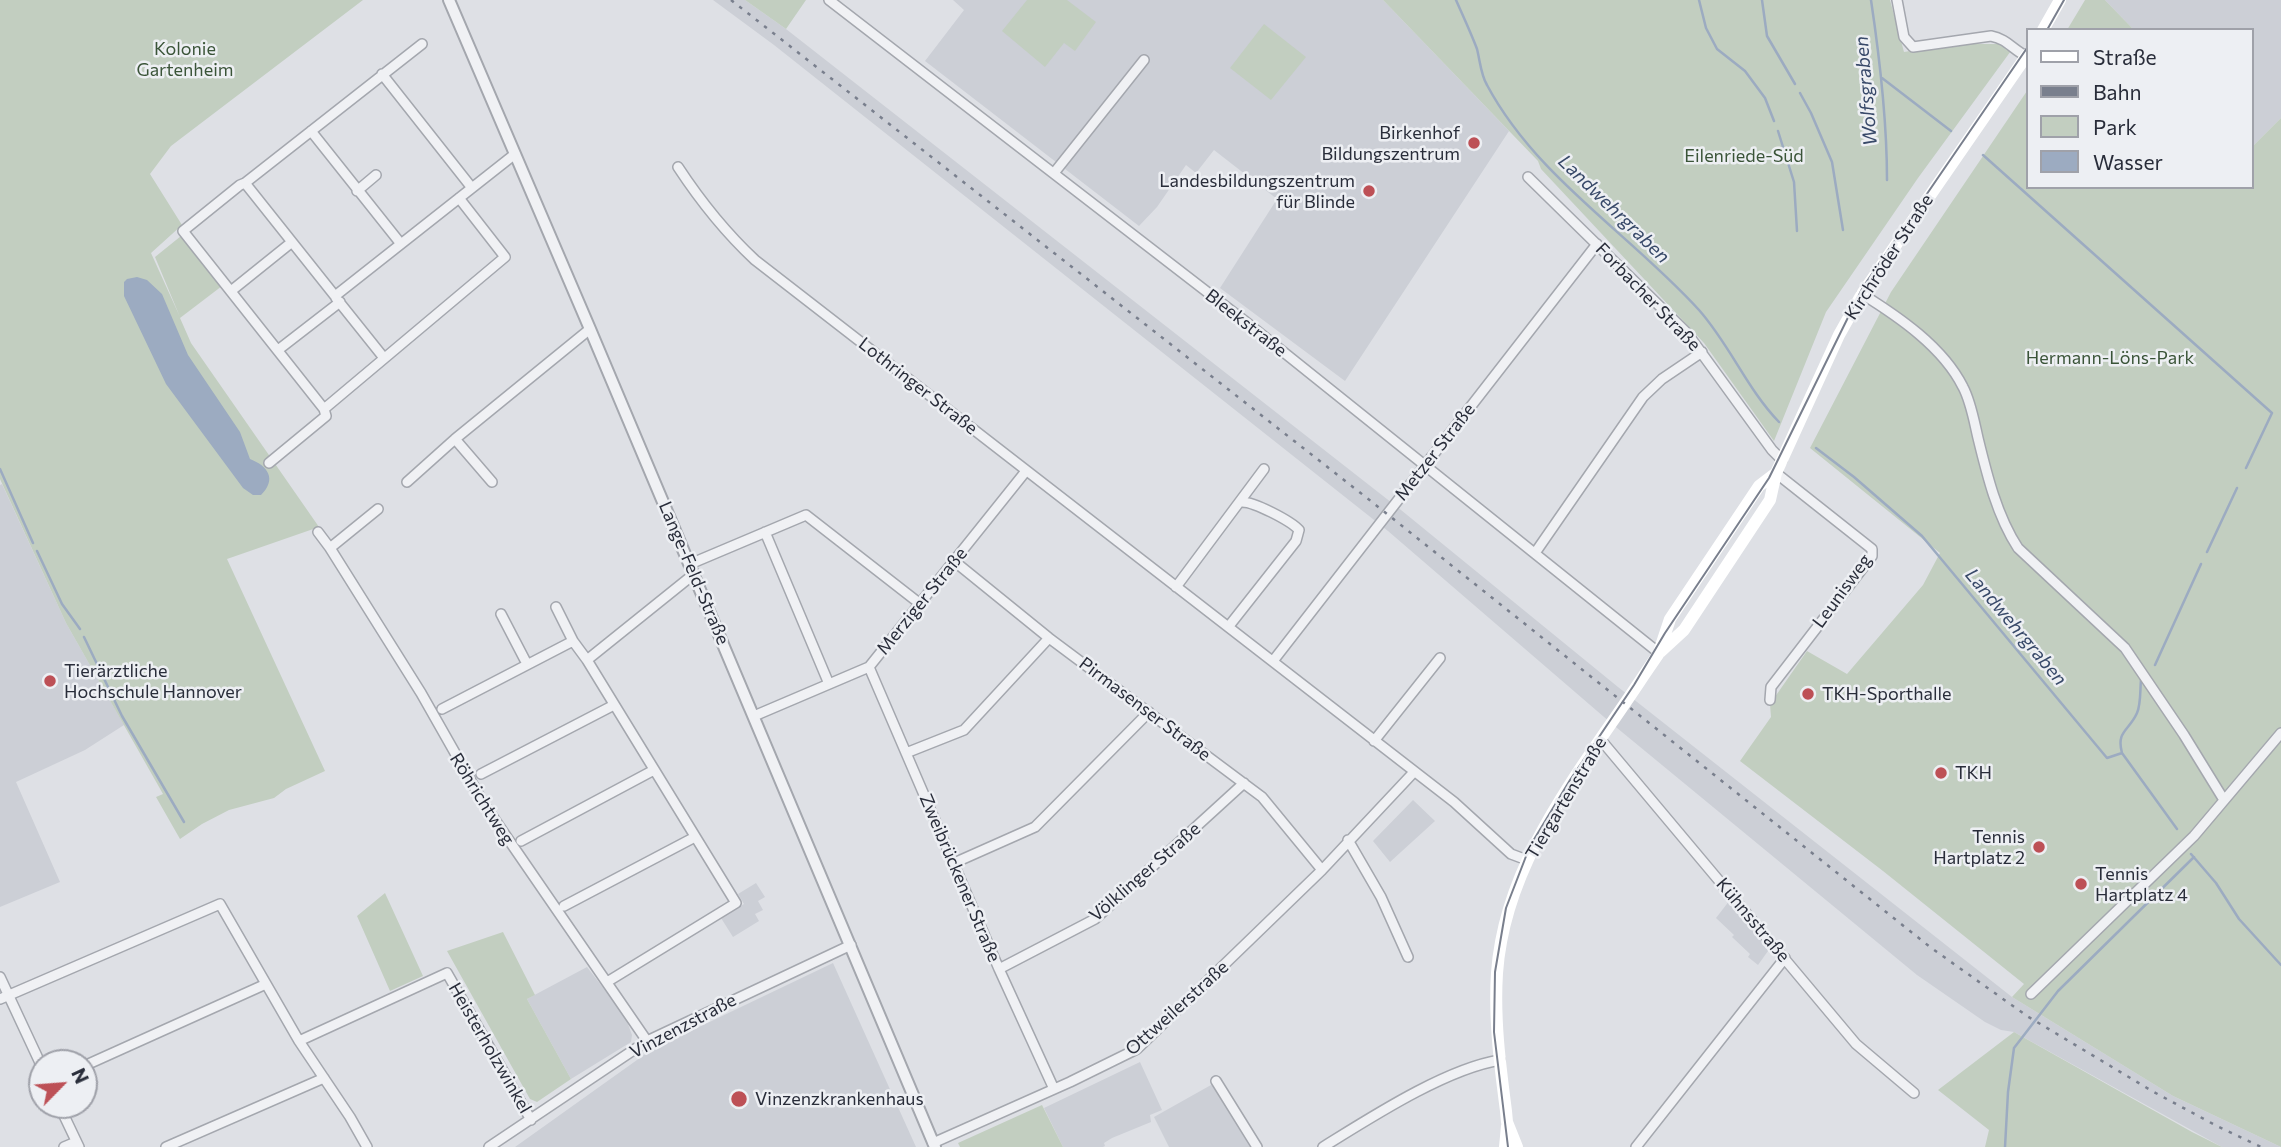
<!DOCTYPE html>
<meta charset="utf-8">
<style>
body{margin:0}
#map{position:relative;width:2281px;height:1147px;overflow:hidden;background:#dee0e5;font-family:Commissioner,sans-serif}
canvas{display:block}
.legend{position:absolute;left:2026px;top:28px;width:228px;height:161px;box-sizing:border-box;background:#edeff3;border:2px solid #9fa1a9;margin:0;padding:9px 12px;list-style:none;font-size:21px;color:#292d3a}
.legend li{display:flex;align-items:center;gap:14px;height:35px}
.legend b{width:35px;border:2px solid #9fa1a9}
.north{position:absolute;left:28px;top:1049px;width:70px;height:70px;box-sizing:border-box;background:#edeff3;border:2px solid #9fa1a9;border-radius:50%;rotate:65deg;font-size:19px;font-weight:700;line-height:28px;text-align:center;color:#292d3a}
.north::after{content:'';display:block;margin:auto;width:24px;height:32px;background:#bd5056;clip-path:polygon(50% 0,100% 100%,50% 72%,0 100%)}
</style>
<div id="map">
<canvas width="2281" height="1147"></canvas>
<ul class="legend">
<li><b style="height:9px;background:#fff"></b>Straße</li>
<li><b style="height:9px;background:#797f8d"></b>Bahn</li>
<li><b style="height:19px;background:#c2cec0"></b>Park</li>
<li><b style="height:19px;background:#9cabc1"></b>Wasser</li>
</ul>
<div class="north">N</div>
</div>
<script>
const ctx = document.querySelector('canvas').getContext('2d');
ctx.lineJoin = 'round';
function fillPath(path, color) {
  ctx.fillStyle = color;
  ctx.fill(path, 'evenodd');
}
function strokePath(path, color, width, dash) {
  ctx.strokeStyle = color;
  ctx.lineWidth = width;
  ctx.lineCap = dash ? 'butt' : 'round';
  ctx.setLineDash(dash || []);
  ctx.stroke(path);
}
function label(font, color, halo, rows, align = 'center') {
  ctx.font = font + ' Commissioner,sans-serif';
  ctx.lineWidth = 5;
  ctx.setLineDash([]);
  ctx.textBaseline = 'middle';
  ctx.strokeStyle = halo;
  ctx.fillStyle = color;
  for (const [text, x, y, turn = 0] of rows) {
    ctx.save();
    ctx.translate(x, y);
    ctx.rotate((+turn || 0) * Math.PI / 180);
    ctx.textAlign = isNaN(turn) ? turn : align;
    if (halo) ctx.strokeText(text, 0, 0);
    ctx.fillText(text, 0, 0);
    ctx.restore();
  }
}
const built = new Path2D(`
 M 713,0 L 745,0 L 786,29 L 1401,510 L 1618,687 L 2012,997 L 2173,1096 L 2281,1147 L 2222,1147 L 2014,1032 L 2001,1030 L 1985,1022 L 1917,975 L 1611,723 L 1388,531 L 774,45 Z
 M 953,0 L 1383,0 L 1509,131 L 1345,381 L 1220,288 L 1277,199 L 1214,150 L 1196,173 L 1186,165 L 1157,207 L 1139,226 L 925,61 L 964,10 Z
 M 2105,0 L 2281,0 L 2281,118 L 2251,148 L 2251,30 L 2134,30 Z
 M 2,484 L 66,623 L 124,725 L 85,750 L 16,782 L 60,882 L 0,907 L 0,485 Z
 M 1413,800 L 1435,821 L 1390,862 L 1373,841 Z
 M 756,883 L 765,897 L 758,901 L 763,910 L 755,914 L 759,921 L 733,937 L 721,918 L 744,904 L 738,894 Z
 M 1733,896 L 1773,944 L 1758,965 L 1748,957 L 1750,954 L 1732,937 L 1734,935 L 1716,918 Z
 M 833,963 L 916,1147 L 515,1147 L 651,1050 Z
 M 587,967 L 625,1016 L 632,1035 L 631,1042 L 571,1079 L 527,999 Z
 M 1140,1062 L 1162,1110 L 1150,1115 L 1151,1122 L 1112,1138 L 1104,1143 L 1105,1146 L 1103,1147 L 1063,1147 L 1044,1108 Z
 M 1211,1085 L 1215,1087 L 1253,1147 L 1169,1147 L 1154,1117 Z`);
const green = new Path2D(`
 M 0,0 L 363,0 L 171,146 L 150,174 L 182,225 L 151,253 L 180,317 L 155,257 L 181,236 L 222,286 L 180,318 L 191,343 L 319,527 L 227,559 L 325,771 L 286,789 L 274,798 L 229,810 L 202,824 L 180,839 L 156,797 L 163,794 L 66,623 L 0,479 Z
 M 745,0 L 806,0 L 786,29 Z
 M 1027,0 L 1067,0 L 1096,22 L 1075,51 L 1064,43 L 1045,67 L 1002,31 Z
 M 1383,0 L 1890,0 L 1904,52 L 1952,44 L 2016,44 L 1918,178 L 1826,312 L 1774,441 L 1704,343 L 1541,169 L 1538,161 Z
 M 2085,0 L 2105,0 L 2134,30 L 2067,30 Z
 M 1264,24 L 1306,57 L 1271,100 L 1230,68 Z
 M 2027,91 L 2027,187 L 2251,187 L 2251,148 L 2281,118 L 2281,1147 L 2173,1096 L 2012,997 L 2024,984 L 1883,871 L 1740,761 L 1771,717 L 1770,704 L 1807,651 L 1847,674 L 1923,585 L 1940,553 L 1810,448 L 1891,292 Z
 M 385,893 L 423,976 L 390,991 L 357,916 Z
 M 503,932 L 535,995 L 527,999 L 571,1079 L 537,1102 L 530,1099 L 447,951 Z
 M 2014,1032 L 2192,1132 L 2222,1147 L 1985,1147 L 1989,1130 L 1938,1090 Z
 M 1042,1105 L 1063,1147 L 960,1147 L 958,1143 Z`);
const water = new Path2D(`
 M 137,277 L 147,280 L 162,294 L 188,355 L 240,432 L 250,459 C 268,466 277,479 261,495 L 253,495 L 243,488 L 166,384 L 124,296 L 124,282 L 127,279 Z`);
const stream = new Path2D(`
 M 1456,0 C 1463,16 1471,33 1477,49 C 1480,61 1481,75 1487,85 C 1536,177 1630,234 1699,310 C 1730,345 1747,389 1779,422
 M 1699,0 L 1706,28 L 1717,49 L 1745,71 L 1765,98 L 1774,121
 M 1762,0 L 1767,36 L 1795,84
 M 1871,0 C 1880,60 1887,120 1887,180
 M 1882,78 L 1951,131
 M 1800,93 L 1811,113 L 1832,162 L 1843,230
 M 1778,131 L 1794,182 L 1797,231
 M 1983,155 L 2272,413 L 2246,468
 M 1816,448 L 1854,477 L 1922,536 L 2107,758 L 2122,753 L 2177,829
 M 0,469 L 33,543
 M 37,551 L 62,604 L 80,629
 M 2207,552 L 2237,488
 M 84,637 L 122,716 L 184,822
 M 2155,665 L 2201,564
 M 2122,753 C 2116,731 2129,731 2137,713 C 2141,704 2140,690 2141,680
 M 2191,854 L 2216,883 L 2239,919 L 2281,965
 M 2005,1147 L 2008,1092 L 2014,1048 L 2058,991 L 2194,857`);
const minor = new Path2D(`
 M 829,0 L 1246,322 L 1659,653
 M 1897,0 L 1904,37 L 1913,47 L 1991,36 C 2007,39 2012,49 2026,56
 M 422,44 L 245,183 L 335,296 L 515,154
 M 382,74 L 472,188
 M 311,131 L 401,244
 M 678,167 C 701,202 725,232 755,260 L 1454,802 L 1511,854 L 1527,860
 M 1054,173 L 1144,60
 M 1528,177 L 1687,333 L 1772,450 L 1782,460
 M 245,183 L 240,185 L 183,231 L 324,409
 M 357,191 L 376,175
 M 231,291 L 292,242
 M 1862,294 C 1899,317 1943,347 1963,387 C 1971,402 1974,421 1978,438 C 1987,475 1997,516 2018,548 L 2125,648 L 2184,735 L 2224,800
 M 336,298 L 384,358
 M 278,350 L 340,302
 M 455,439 L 492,482
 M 269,463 L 326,416 L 324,409 L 505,257 L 459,198
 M 407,482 L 455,439 L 590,329
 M 378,509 L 330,548 L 421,693 L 484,804 L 647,1041
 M 318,532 L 330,548
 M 765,532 L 829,684
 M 1535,553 L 1643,397 L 1662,379 L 1702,352
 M 954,561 L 1049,638 L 1262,797 L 1322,870
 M 690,564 L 806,515 L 919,603
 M 1176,587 L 1264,469
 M 556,607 L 573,641
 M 501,614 L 527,664
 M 1229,626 L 1296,541 L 1299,530 C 1291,521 1253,501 1241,502
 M 1273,661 L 1597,244
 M 869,667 L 999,969 L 1054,1089
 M 1770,700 L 1771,687 L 1872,556 L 1872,549 L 1776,473
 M 442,709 L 573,641 L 587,660
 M 754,716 L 869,667 L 1026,471
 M 1601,740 L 1856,1044 L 1914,1093
 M 1374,741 L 1440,658
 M 906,753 L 964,730 L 1049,638
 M 481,774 L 614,705
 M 1348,840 L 1381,897 L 1408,957
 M 521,841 L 654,770
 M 954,863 L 1035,827 L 1149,712
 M 564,906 L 695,837
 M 999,969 L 1095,919 L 1244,783
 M 0,977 L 42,1067
 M 607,982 L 736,903 L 587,660 L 694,574
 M 2031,994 L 2194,836 L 2281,733
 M 0,999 L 220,904 L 299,1041 L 350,1117 L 367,1147
 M 299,1041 L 447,973 L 531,1120
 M 84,1066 L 266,984
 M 1216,1081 L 1257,1147
 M 59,1105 L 79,1147
 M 933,1143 L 1070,1082 L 1137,1049 L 1322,870 L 1414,772
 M 64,1147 L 76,1142
 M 166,1147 L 324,1078
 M 489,1147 L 647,1041 L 851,945
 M 1323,1147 C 1370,1118 1445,1069 1500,1060
 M 1636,1147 L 1785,958`);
const tertiary = new Path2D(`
 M 449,0 L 590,329 L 935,1147`);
const secondary = new Path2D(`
 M 2043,30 L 2060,0
 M 1660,649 L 1670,619 L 1759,486 L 1776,473
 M 1505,1147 L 1507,1126
 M 1517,1147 L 1507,1122 L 1506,1111 C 1500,1065 1494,1019 1497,973 C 1505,858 1584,767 1644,675 L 1659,653 L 1684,630 L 1770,500 L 1776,473 L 1839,335 L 1862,294 L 2027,55`);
const tram = new Path2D(`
 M 2047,30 L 2064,0
 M 1508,1147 L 1494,1032 L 1495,972 L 1506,908 L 1530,846 L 1570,780 L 1634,685 L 1665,633 L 1769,478 L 1863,287 L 2027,48`);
const rail = new Path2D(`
 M 731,0 L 1367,498 L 1930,947 L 2027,1016 L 2152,1091 L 2215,1125 L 2261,1147`);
const markers = [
 [1474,143,7,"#bd5056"],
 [1369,191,7,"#bd5056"],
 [50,681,7,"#bd5056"],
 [1808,694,7,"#bd5056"],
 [1941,773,7,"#bd5056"],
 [2039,847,7,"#bd5056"],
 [2081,884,7,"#bd5056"],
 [739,1099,9,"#bd5056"]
];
const parkNames = [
 ["Kolonie",185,49],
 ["Gartenheim",185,70],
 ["Eilenriede-Süd",1744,156],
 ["Hermann-Löns-Park",2110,358]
];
const poiNames = [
 ["Birkenhof",1460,133,"right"],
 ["Bildungszentrum",1460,154,"right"],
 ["Landesbildungszentrum",1355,181,"right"],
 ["für Blinde",1355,202,"right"],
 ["Tierärztliche",64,671],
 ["Hochschule Hannover",64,692],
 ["TKH-Sporthalle",1822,694],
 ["TKH",1955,773],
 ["Tennis",2025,837,"right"],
 ["Hartplatz 2",2025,858,"right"],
 ["Tennis",2095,874],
 ["Hartplatz 4",2095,895],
 ["Vinzenzkrankenhaus",755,1099]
];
const streetNames = [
 ["Kirchröder Straße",1889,257,-57],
 ["Forbacher Straße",1648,297,46],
 ["Bleekstraße",1246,323,38],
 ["Lothringer Straße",918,386,38],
 ["Metzer Straße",1435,452,-52],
 ["Lange-Feld-Straße",694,573,67],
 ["Leunisweg",1842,591,-54],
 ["Merziger Straße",922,601,-51],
 ["Pirmasenser Straße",1145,709,37],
 ["Tiergartenstraße",1566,798,-59],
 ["Röhrichtweg",482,799,58],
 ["Völklinger Straße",1145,872,-41],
 ["Zweibrückener Straße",960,878,67],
 ["Kühnsstraße",1753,920,50],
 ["Ottweilerstraße",1177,1008,-42],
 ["Vinzenzstraße",683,1026,-28],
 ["Heisterholzwinkel",490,1048,60]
];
const waterNames = [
 ["Wolfsgraben",1866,91,-95],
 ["Landwehrgraben",1614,209,44],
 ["Landwehrgraben",2016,627,50]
];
fillPath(built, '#cccfd6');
fillPath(green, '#c2cec0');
fillPath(water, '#9cabc1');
strokePath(stream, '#9cabc1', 2.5);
strokePath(minor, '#a4a7ae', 12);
strokePath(tertiary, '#a4a7ae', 14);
strokePath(minor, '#f0f1f4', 9);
strokePath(tertiary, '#f0f1f4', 10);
strokePath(secondary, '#fff', 12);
strokePath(tram, '#797f8d', 2);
strokePath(rail, '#797f8d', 2.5, [3.5, 7]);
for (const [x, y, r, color] of markers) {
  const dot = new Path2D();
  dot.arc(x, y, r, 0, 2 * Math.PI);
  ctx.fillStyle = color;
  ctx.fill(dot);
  strokePath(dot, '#edeff3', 2.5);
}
label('18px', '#3a5438', '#edeff3', parkNames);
label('18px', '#292d3a', '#edeff3', poiNames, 'left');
label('18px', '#292d3a', '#edeff3', streetNames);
label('italic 19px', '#384969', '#edeff3', waterNames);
</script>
